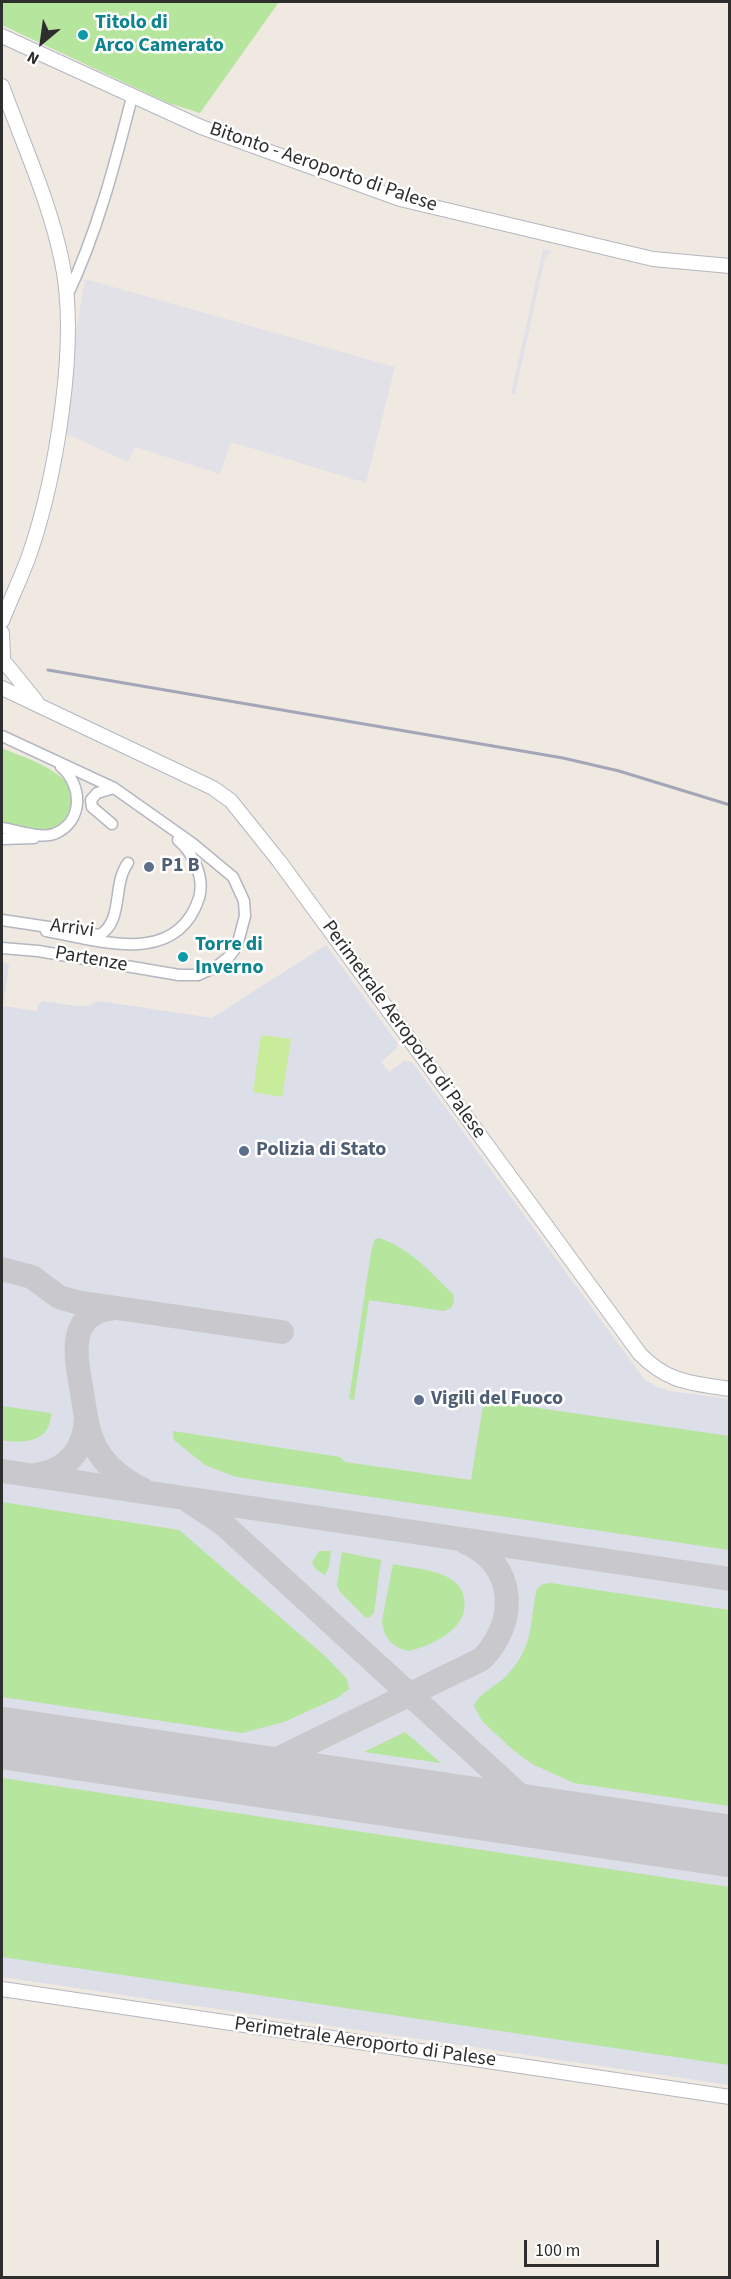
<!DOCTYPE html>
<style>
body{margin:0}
#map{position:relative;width:731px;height:2279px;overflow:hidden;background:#efe9e1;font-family:"Source Sans 3",sans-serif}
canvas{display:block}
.frame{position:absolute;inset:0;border:3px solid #2e2e2e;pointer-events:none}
.north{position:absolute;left:12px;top:12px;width:60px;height:60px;-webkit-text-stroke:4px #fff;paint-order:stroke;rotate:209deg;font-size:16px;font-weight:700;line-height:24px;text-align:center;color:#2e2e2e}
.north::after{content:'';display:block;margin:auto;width:21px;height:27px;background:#2e2e2e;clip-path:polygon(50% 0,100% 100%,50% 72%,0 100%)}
.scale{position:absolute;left:524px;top:2240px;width:135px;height:27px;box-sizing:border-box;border:3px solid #2e2e2e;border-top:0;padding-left:8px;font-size:18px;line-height:21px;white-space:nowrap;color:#2e2e2e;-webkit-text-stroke:4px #fff;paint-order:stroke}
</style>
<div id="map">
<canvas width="731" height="2279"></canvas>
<div class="frame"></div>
<div class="north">N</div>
<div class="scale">100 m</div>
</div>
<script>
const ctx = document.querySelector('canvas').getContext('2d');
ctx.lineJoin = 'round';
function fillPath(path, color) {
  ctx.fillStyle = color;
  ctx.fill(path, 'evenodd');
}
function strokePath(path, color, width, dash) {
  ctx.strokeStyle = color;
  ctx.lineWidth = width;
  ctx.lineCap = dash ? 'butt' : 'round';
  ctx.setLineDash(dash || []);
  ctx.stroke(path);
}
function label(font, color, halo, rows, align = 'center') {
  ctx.font = font + ' "Source Sans 3",sans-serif';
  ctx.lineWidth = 5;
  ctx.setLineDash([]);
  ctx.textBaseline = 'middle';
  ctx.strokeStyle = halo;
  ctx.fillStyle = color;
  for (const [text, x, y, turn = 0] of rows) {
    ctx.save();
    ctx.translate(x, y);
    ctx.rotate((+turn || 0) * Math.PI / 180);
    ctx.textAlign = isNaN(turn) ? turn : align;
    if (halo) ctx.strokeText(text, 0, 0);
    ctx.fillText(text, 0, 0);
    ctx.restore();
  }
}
const industrial = new Path2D(`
 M 543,249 L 552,251 L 545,258 L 515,395 L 511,394 Z
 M 85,279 L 395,367 L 366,483 L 231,442 L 220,474 L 135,447 L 128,462 L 65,433 L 73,351 Z`);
const airport = new Path2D(`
 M 326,945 L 398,1044 L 396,1049 L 381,1062 L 389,1072 L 404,1061 L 412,1062 L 644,1379 L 657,1387 L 670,1391 L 729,1399 L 729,2085 L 2,1977 L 2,962 L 9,964 L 3,1006 L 37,1011 L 38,1005 L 43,1001 L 77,1006 L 89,1006 L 99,1001 L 212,1018 Z`);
const green = new Path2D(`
 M 2,2 L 279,2 L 200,113 L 168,103 L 2,25 Z
 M 2,748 C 22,757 48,764 64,780 C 72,786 74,796 72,805 C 63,842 29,828 2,824 Z
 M 379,1238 C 410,1248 430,1272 453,1294 L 454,1302 L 451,1308 L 444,1311 L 369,1300 L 354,1400 L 349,1399 L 371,1252 L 375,1239 Z
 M 484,1400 L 729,1436 L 729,1550 L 236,1477 L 205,1465 L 174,1440 L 173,1431 L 340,1457 L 345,1462 L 471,1480 Z
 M 2,1406 L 51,1413 C 51,1442 24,1444 2,1440 Z
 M 2,1502 L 179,1530 L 326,1657 L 347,1679 L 349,1689 L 337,1698 L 284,1722 L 242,1733 L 2,1697 Z
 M 319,1551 L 331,1551 L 329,1567 L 325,1575 L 317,1570 L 312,1563 Z
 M 342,1552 L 381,1560 L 374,1613 L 370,1617 L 366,1618 L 340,1592 L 337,1585 Z
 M 393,1564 C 411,1568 437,1569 452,1580 C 459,1585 463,1591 464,1599 C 470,1628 433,1645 409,1651 C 393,1648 383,1637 382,1621 Z
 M 551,1583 L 729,1610 L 729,1806 L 574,1783 L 532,1764 L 513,1750 L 482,1721 L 474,1706 C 481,1691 496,1687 507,1675 C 536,1644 528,1625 537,1589 L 543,1584 Z
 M 405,1732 L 441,1763 L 364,1752 Z
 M 2,1778 L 729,1887 L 729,2065 L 2,1957 Z`);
const pitch = new Path2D(`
 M 261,1035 L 291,1039 L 282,1097 L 253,1092 Z`);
const taxiway = new Path2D(`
 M 2,1269 L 32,1277 L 59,1297 L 76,1302 L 282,1332
 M 114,1308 C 65,1313 76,1358 82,1392 C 85,1411 87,1432 97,1450 C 107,1467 124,1480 142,1489
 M 2,1471 L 730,1579
 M 36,1475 C 67,1471 85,1449 86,1418
 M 190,1502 L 222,1523 L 525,1800 L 537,1810 L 565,1822
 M 305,1746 C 294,1765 297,1774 315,1785
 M 223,1771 L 240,1772 L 265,1765 L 482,1659 C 518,1622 517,1565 465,1542
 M 473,1809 C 497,1806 503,1796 496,1774`);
const runway = new Path2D(`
 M 2,1738 L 730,1846`);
const street = new Path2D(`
 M 67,296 C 97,233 115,164 132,97
 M 2,736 L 114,788 L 192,843 L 233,877 L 244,901 L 245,916 L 237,946 L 229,957 L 216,967 L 198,975 L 179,975 L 38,951 L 2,948
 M 112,824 L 92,807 L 91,800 L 97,793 L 114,788
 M 2,828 C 16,830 39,839 54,834 C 84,822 83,785 61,767
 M 2,839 L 34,838
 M 2,920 L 55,928
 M 46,931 C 99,940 176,968 199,898 C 205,877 193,853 178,840
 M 91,934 L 100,935 C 124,920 112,884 128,863`);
const secondary = new Path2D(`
 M 2,36 L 201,127 L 400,199 L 653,259 L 730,266
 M 2,86 C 23,144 50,202 62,262 C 79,343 56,476 30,553 C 22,576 11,598 2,621
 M 2,633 L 3,657
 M 6,664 L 36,701
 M 2,688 L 213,788 L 231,801 L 279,861 L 640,1354 C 668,1383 692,1383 730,1389
 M 2,1989 L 730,2097`);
const rail = new Path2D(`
 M 48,670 L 563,758 L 619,771 L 730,805`);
const markers = [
 [83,35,6,"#0f9aa8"],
 [149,867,6,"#5c6f8a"],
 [183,957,6,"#0f9aa8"],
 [244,1151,6,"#5c6f8a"],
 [419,1400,6,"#5c6f8a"]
];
const cultureNames = [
 ["Titolo di",95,24],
 ["Arco Camerato",95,47],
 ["Torre di",195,946],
 ["Inverno",195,969]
];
const streetNames = [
 ["Bitonto - Aeroporto di Palese",323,168,19],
 ["Arrivi",72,929,7],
 ["Partenze",91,960,10],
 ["Perimetrale Aeroporto di Palese",403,1030,54],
 ["Perimetrale Aeroporto di Palese",365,2043,8]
];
const serviceNames = [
 ["P1 B",161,867],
 ["Polizia di Stato",256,1151],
 ["Vigili del Fuoco",431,1400]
];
fillPath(industrial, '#e3e1e8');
fillPath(airport, '#dcdee8');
fillPath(green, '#b6e59e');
fillPath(pitch, '#c9ec9a');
strokePath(taxiway, '#c9c8cc', 24);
strokePath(runway, '#c9c8cc', 62);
strokePath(street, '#b4b7c1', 13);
strokePath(secondary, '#b4b7c1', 16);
strokePath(street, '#fff', 10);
strokePath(secondary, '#fff', 14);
strokePath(rail, '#a3a6b8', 3);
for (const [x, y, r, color] of markers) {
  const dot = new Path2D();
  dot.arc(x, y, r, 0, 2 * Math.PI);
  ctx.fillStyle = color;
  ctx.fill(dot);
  strokePath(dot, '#fff', 2);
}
label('bold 20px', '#0d838f', '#fff', cultureNames, 'left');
label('20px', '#2e2e2e', '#fff', streetNames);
label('bold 20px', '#4e5e75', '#fff', serviceNames, 'left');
</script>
